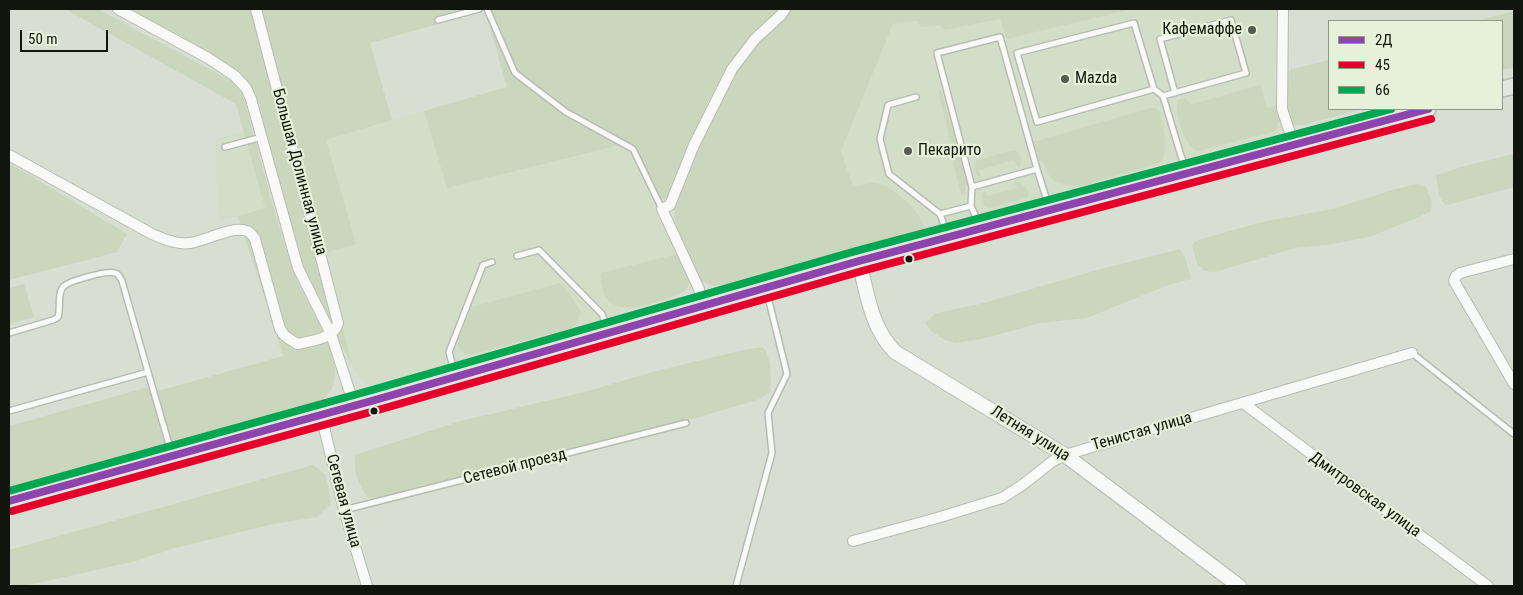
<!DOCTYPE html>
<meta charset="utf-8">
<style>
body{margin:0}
#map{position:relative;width:1523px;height:595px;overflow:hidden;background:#d8ded2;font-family:"Roboto Condensed",sans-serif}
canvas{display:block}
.frame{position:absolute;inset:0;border:10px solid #11150d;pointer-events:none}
.legend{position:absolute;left:1328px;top:20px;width:175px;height:90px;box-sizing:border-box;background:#e5f1d9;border:1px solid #909987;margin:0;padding:6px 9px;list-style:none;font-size:15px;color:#11150d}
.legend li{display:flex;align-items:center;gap:10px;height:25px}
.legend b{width:25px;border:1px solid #909987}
.scale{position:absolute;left:20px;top:30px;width:88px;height:22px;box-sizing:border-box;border:2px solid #11150d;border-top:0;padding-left:6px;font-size:15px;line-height:18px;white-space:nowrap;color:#11150d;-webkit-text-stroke:4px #e5f1d9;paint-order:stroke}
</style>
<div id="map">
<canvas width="1523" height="595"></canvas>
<div class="frame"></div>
<ul class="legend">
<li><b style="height:6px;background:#8e44ad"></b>2Д</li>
<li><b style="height:6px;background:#e4002b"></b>45</li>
<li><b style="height:6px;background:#00a651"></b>66</li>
</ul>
<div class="scale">50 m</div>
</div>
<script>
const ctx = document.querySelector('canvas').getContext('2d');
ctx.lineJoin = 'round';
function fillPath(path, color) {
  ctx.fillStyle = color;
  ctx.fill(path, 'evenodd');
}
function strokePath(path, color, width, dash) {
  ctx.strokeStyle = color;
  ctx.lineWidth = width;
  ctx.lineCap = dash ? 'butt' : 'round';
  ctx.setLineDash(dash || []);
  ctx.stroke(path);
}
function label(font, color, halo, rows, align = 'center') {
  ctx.font = font + ' "Roboto Condensed",sans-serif';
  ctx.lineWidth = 4.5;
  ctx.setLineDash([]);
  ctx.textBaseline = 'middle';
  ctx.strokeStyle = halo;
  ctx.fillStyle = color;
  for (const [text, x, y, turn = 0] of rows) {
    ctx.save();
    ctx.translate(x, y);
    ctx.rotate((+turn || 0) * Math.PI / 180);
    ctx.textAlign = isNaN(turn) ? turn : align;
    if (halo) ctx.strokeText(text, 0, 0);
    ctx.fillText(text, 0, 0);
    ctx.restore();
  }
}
const built = new Path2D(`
 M 1132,9 L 1277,9 L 1279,50 L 1274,79 L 1277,105 L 1283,127 L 1279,133 L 926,229 L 923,221 L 874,183 L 853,187 L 841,151 L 893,24 L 919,21 L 920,27 L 941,24 L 945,30 L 1000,19 L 1007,39 Z
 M 424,111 L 448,188 L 620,145 L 632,154 L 676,254 L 600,273 L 613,304 L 622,307 L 616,321 L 372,386 L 362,381 L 352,366 L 324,252 L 355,244 L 326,140 Z
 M 244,132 L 265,208 L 221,221 L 217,207 L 216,139 Z`);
const green = new Path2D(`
 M 65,9 L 98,9 L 231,81 L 240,91 L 244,99 C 260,155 274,213 292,268 C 303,299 333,339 335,370 C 336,386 330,393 319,403 L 9,487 L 9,426 L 145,388 L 158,391 L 283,356 L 238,216 L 265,208 L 236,104 Z
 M 129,9 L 778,9 L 730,64 L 711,96 L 689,143 L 673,188 L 668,197 L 655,202 L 632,154 L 620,145 L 447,188 L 424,111 L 507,87 L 485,11 L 370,43 L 392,120 L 326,140 L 356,244 L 325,253 L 352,366 L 302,265 L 255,96 L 238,73 L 211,53 Z
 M 791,9 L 1132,9 L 1007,39 L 1000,19 L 945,30 L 940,25 L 920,27 L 918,21 L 893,24 L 841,151 L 853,187 C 859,186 867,183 873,183 C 893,184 919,211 926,229 L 728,284 L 713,286 L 701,281 L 676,226 C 674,219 674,211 676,203 C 679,193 684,182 689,172 C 706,127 727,82 757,44 C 768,31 782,23 791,9 Z
 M 1514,11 L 1514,67 L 1502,70 L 1502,21 L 1476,21 Z
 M 1329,60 L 1329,109 L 1362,109 L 1303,125 C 1299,126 1295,126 1292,123 C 1284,115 1287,83 1286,71 Z
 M 1260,85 L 1267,108 L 1275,106 L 1279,120 L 1276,131 L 1198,151 C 1197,151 1192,148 1191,147 C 1183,138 1174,110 1178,100 L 1185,98 L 1192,104 Z
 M 941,90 L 967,181 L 966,190 L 962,197 L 951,156 L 953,153 L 938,91 Z
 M 1150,108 L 1156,108 L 1160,111 C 1164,129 1168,145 1162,162 L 1080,186 L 1065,185 L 1055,181 L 1048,174 L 1044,162 L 1038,159 L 1033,142 Z
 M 1014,150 C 1021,153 1022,158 1021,165 L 1018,168 L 1014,160 L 979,170 L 981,177 L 977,176 C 975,171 974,166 977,160 Z
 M 1514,154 L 1514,187 L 1451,204 L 1445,205 L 1439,196 L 1436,176 L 1458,168 Z
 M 11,164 L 127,234 L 117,252 L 9,280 L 9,165 Z
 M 1014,182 C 1023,183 1026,186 1029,194 L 1027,198 L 989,208 L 984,206 L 982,194 L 985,191 L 987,196 L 1017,188 Z
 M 1416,184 L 1426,187 L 1432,202 L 1431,211 L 1417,218 L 1369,237 L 1327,245 L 1295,248 L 1215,272 L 1204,271 L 1197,263 L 1192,246 L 1195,241 L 1262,222 L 1332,209 L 1396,189 Z
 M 1180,249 L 1185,257 L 1191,279 L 1168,285 L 1087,318 L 1040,323 L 986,338 L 955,343 L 945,340 L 932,332 L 925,323 L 936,313 L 980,304 L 1094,271 Z
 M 676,254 L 690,281 L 688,287 L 684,292 C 664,299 620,321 605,296 C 602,290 601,279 600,273 Z
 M 560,283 L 565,286 L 581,312 L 576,324 L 571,328 L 473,354 L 466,355 L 458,347 L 458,340 L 472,307 Z
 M 24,284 L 34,317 L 9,324 L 9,288 Z
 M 763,347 C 772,358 771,378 770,392 L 760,399 L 696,418 L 464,478 L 422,485 L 394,496 L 382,498 L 367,497 C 358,482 353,473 355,455 L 461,421 L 588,391 L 656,371 L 743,350 Z
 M 313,465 L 325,474 L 330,494 L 330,504 L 317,517 L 274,524 L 175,548 L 136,561 L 24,586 L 9,586 L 9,550 Z`);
const lane = new Path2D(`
 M 487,9 L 515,73 L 566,112 L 633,149 L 662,209
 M 438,20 L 479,9
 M 1154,89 L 1037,122 L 1017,53 L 1134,23 L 1154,89 L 1163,96 L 1181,156 L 1188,173
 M 1163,96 L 1246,73 L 1231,20 L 1160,39 L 1175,93
 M 916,97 L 888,105 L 880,139 L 889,174 L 940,214 L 971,206
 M 225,147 L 262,137
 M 972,187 L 1037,169
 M 940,214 L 948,237
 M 980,226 L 971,206 L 972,187 L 937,53 L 1000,37 L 1037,169 L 1050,210
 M 517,256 L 539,250 L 602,314 L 608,331
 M 9,333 L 53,320 L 58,317 C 61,309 57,294 63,287 C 68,281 108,270 115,273 C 119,274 120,277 122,281 L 148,372 L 9,411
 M 1412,353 L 1514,434
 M 148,372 L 172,455
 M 455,375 L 449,352 L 483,265 L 492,262
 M 344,510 L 686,423
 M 736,586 L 772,453 L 768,413 L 787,374 L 766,289`);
const street = new Path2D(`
 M 118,9 L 208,58 L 235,76 L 246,88 L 251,99 L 298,268 L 331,334 L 354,405
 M 1283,9 L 1282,109 L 1294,145
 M 9,155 L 152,234 C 164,239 177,245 190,243 C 206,241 233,225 247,231 C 250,232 253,236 255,239 L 280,329 L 285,336 L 297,344 C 311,341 334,339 338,323 L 256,9
 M 1514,259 L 1460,273 L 1456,276 L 1454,281 L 1514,384
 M 703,307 L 699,289 L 662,209 L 670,205 L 694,145 L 732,69 L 755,39 L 781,15 L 785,9
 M 1243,403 L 1488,586
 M 321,415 L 344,510 L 367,586
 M 853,541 L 937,518 L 1002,498 L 1021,486 L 1053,461 L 1065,455 L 1412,353`);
const secondary = new Path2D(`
 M 859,261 C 867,293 871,328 895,352 L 1065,455 L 1239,586`);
const primary = new Path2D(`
 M 1502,89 L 1514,86
 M 9,501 L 375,400 L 859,261 L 1189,174 L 1428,109`);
const bus1 = new Path2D(`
 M 9,501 L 375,400 L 859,261 L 1428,109`);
const bus2 = new Path2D(`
 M 12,511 L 378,410 L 862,271 L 1431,119`);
const bus3 = new Path2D(`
 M 9,491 L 372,390 L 856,251 L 1391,109`);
const markers = [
 [1252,30,5,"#575b52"],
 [1065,79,5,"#575b52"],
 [908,151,5,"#575b52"],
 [909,259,4.5,"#11150d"],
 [374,411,4.5,"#11150d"]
];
const poiNames = [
 ["Кафемаффе",1242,30,"right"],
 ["Mazda",1075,79],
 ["Пекарито",918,151]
];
const streetNames = [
 ["Большая Долинная улица",299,172,75],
 ["Тенистая улица",1142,432,-16],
 ["Летняя улица",1030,434,32],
 ["Сетевой проезд",515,467,-14],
 ["Дмитровская улица",1365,495,36],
 ["Сетевая улица",343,501,75]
];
fillPath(built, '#d2dec8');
fillPath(green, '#cad7bd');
strokePath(lane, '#b7bcb2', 8);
strokePath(street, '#b7bcb2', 12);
strokePath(secondary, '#b7bcb2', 16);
strokePath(primary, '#b8bbb6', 18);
strokePath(lane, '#f9faf8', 5);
strokePath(street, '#f9faf8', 10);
strokePath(secondary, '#f9faf8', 14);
strokePath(primary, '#e3e7df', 15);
strokePath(bus1, '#8e44ad', 8);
strokePath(bus2, '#e4002b', 8);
strokePath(bus3, '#00a651', 8);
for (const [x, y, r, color] of markers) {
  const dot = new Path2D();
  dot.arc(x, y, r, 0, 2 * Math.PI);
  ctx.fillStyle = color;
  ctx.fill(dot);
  strokePath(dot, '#e5f1d9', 2);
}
label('16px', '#11150d', '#e5f1d9', poiNames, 'left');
label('16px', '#11150d', '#e5f1d9', streetNames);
</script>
